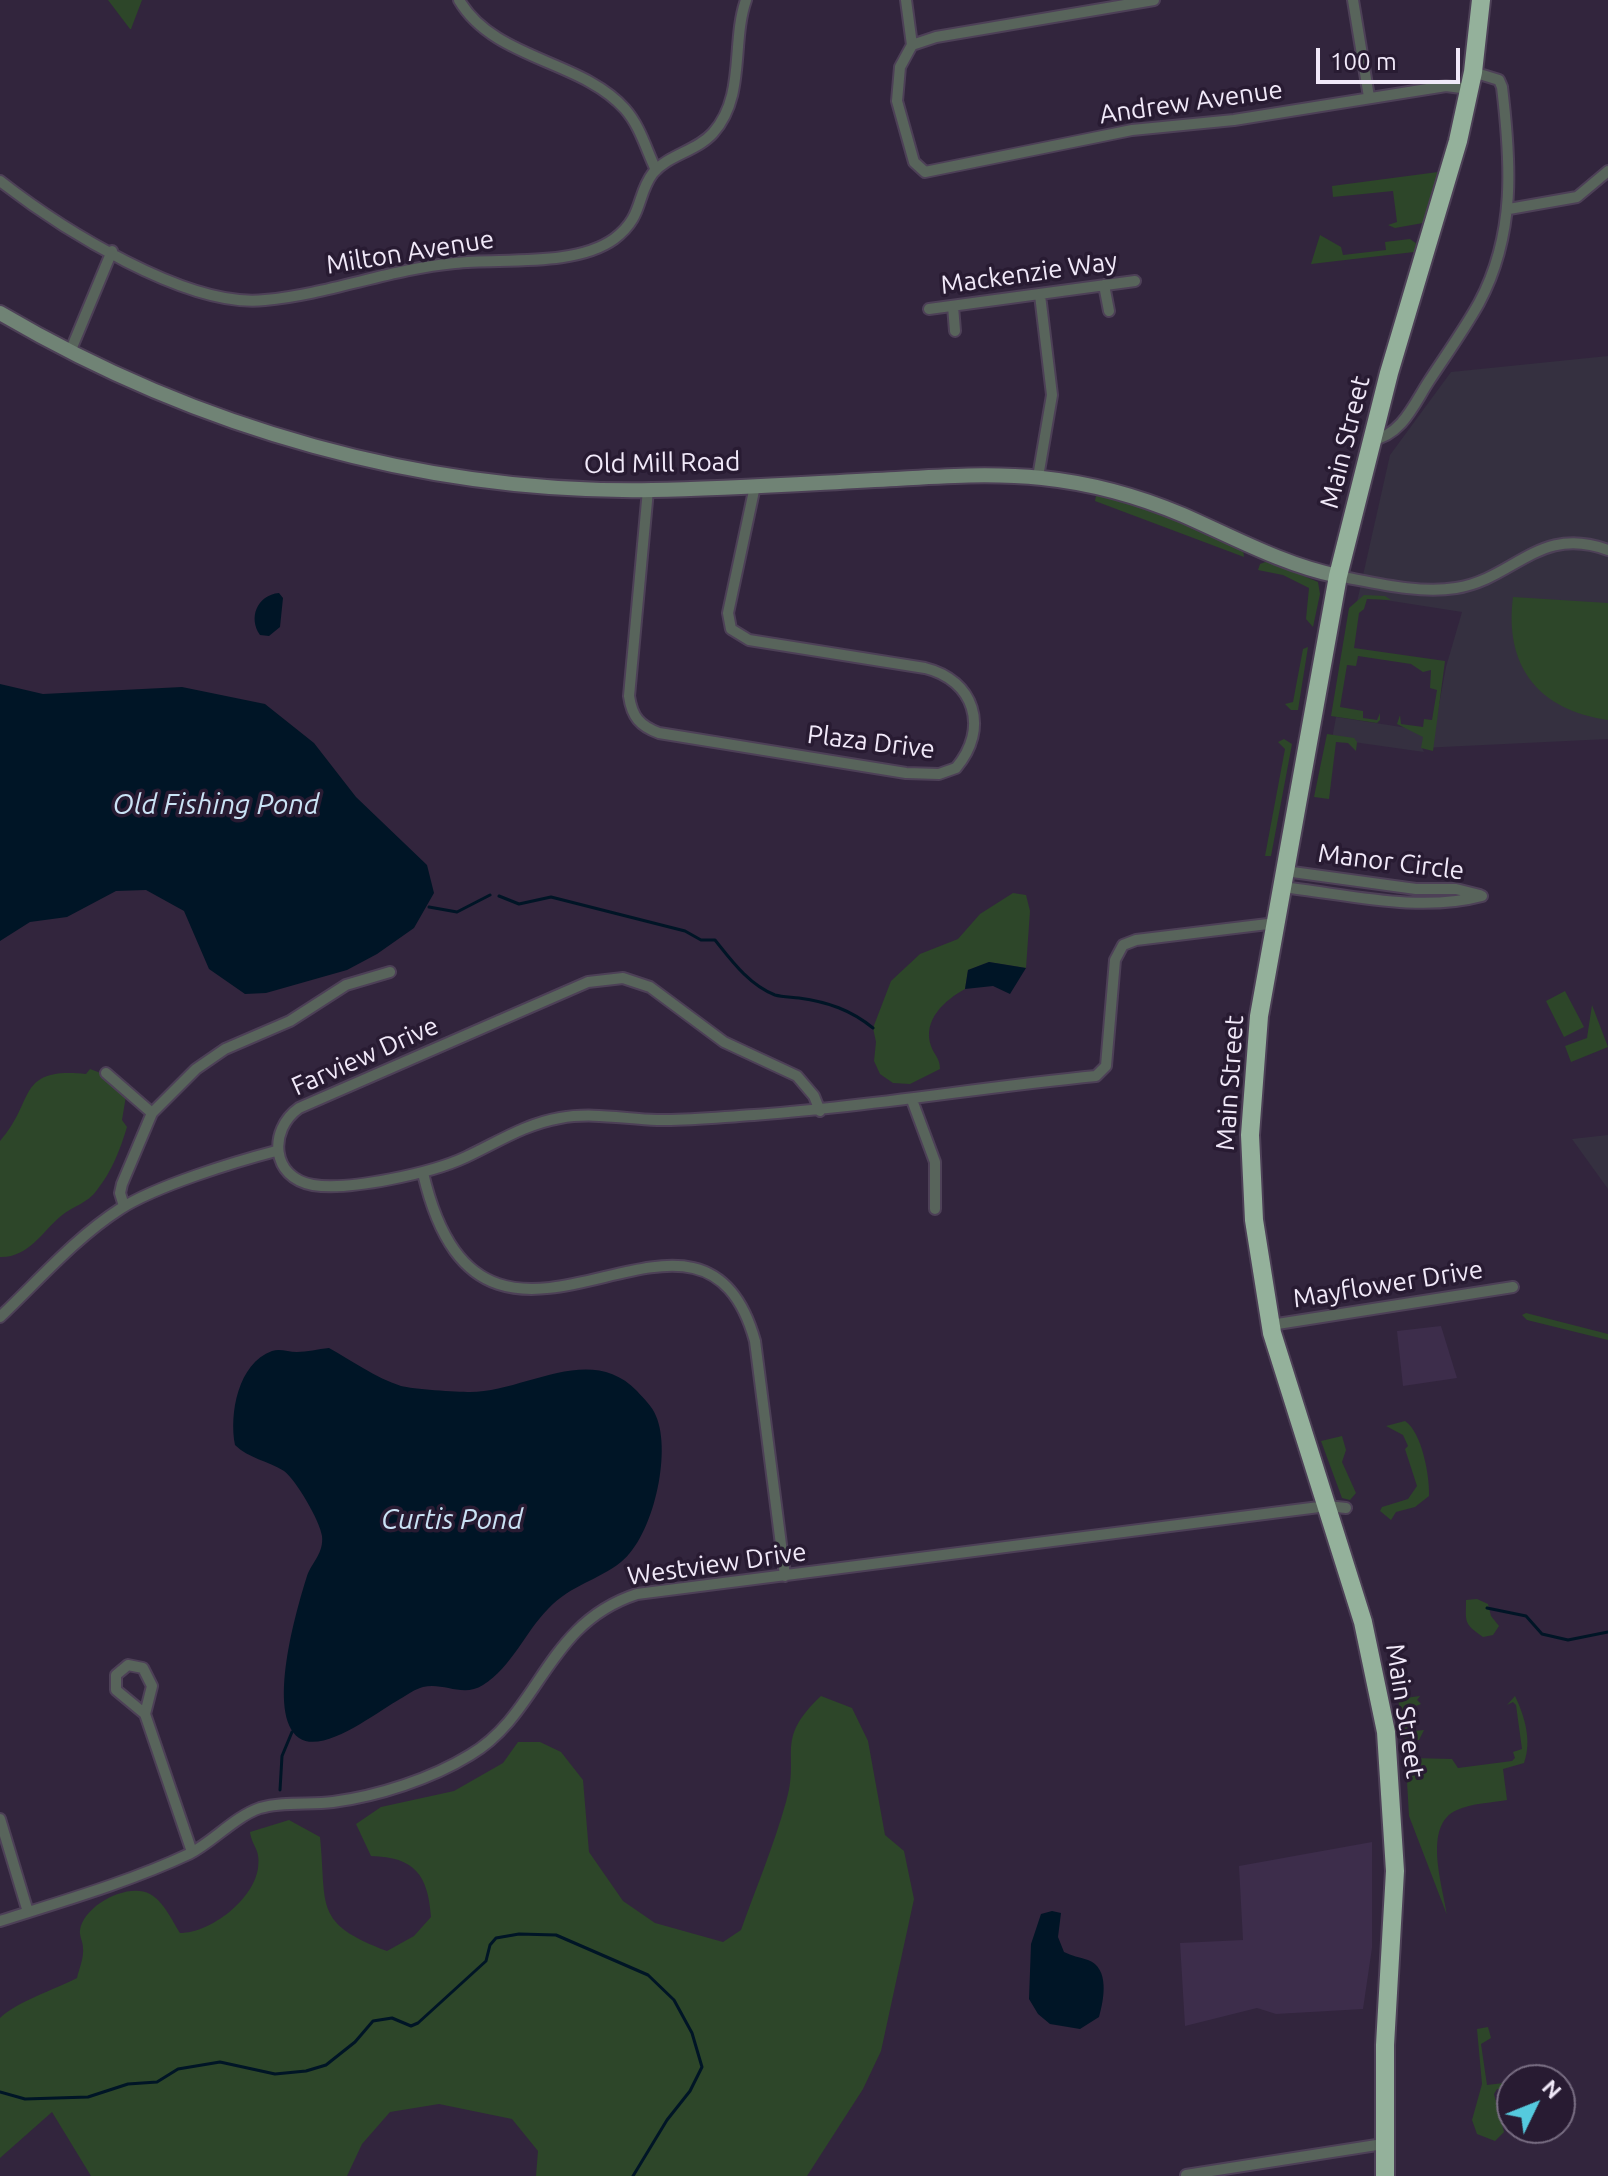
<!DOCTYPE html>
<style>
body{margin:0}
#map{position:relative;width:1608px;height:2176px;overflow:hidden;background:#32253d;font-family:Ubuntu,sans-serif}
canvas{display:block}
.north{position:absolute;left:1496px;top:2064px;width:80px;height:80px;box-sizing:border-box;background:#281b32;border:2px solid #786d82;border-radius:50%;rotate:47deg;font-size:22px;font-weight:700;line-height:32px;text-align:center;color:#f1e9f9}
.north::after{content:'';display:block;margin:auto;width:28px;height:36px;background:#55cade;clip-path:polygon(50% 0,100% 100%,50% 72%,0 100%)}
.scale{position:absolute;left:1316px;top:48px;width:144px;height:36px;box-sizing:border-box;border:4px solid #f1e9f9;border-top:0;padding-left:10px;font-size:24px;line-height:28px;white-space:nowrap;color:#f1e9f9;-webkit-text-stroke:6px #281b32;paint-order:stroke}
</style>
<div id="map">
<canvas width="1608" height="2176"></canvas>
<div class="north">N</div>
<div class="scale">100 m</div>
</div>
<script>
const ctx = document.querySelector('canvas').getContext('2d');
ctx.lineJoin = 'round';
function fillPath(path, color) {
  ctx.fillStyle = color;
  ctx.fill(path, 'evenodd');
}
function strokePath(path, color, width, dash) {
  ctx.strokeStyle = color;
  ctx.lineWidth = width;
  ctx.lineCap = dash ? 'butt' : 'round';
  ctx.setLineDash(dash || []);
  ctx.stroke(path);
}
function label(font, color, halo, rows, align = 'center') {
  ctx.font = font + ' Ubuntu,sans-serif';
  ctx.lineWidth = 7;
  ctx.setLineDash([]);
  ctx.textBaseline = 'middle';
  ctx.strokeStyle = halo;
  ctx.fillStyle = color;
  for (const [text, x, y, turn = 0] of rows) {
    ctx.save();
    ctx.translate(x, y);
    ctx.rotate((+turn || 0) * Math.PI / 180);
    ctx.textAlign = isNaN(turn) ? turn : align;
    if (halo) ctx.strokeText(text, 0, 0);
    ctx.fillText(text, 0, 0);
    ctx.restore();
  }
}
const built = new Path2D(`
 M 1441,1326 L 1457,1378 L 1403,1386 L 1397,1331 Z
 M 1372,1842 L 1372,1948 L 1363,2009 L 1276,2014 L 1257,2008 L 1185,2026 L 1180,1943 L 1243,1940 L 1239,1866 Z`);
const education = new Path2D(`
 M 1608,356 L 1608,739 L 1422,748 L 1424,752 L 1332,739 L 1336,717 L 1434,732 L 1446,667 L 1462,612 L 1366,597 L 1357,602 L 1390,455 L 1451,372 Z
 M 1608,1135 L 1608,1189 L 1572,1139 Z`);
const green = new Path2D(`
 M 108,0 L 142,0 L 131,29 L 130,29 Z
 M 1438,172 L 1423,223 L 1395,228 L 1388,225 L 1397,222 L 1393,191 L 1333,197 L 1332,186 Z
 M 1320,235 L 1341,247 L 1343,255 L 1386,250 L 1385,242 L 1410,239 L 1417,244 L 1414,252 L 1311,264 Z
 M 1101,495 L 1150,509 L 1243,549 L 1244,557 L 1095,501 L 1096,496 Z
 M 1268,561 L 1318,582 L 1320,594 L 1313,627 L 1306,619 L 1309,588 L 1283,575 L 1258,570 L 1260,564 Z
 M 1364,595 L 1385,596 L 1391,600 L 1367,599 L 1364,609 L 1359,613 L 1354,648 L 1445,661 L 1433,751 L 1421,748 L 1423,737 L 1397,724 L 1400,715 L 1401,724 L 1423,727 L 1424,719 L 1432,720 L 1437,690 L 1430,688 L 1431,670 L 1423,672 L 1411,664 L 1358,656 L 1356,666 L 1347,665 L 1340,707 L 1363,711 L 1363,718 L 1377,720 L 1380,713 L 1380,720 L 1377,723 L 1331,716 L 1349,608 Z
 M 1513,597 L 1608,603 L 1608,720 C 1539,710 1504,667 1513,597 Z
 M 1308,647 L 1298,710 L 1291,710 L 1285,704 L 1293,702 L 1303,649 Z
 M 1327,734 L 1354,738 L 1357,742 L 1356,751 L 1348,743 L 1336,742 L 1329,799 L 1314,797 Z
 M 1284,739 L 1292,744 L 1271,856 L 1265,856 L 1285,749 L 1278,742 Z
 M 1013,893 L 1026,895 L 1030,911 L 1026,968 L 989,962 L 968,970 L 965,989 C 945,1000 922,1020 931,1046 C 934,1055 940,1058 940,1069 L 910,1084 L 893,1083 L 880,1074 L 874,1061 L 876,1042 L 873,1028 L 891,981 L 920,954 L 958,939 L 980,914 Z
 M 1565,991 L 1584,1027 L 1564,1037 L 1546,1001 Z
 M 1592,1005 L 1608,1047 L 1571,1062 L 1565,1046 L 1587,1038 Z
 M 90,1069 L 106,1075 L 126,1096 L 122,1120 L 127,1127 C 120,1150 112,1171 97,1190 C 88,1203 73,1206 61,1216 C 42,1232 28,1258 0,1257 L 0,1141 C 36,1101 15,1067 86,1074 Z
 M 1526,1313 L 1608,1334 L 1608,1340 L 1527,1320 L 1522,1315 Z
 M 1405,1421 C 1422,1432 1430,1477 1429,1496 L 1415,1507 L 1396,1512 L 1391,1520 L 1380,1511 L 1382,1507 L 1408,1499 L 1417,1486 L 1405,1449 L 1408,1446 L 1403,1435 L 1386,1426 Z
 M 1342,1436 L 1346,1450 L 1342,1462 L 1356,1493 L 1350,1500 L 1342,1498 L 1321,1441 Z
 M 1466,1600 L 1477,1599 L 1488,1604 L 1491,1616 L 1499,1626 L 1493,1635 L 1483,1637 C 1463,1623 1466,1622 1466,1600 Z
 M 821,1696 L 852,1708 L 868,1741 L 885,1835 L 904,1851 L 914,1899 L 881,2051 L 863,2089 L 807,2176 L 536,2176 L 538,2151 L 512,2119 L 439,2104 L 390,2112 L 362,2144 L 347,2176 L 91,2176 L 52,2112 L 0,2158 L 0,2018 C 16,2002 54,1990 77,1978 C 79,1969 84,1958 83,1948 C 83,1942 79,1935 80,1930 C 84,1905 128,1882 150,1894 C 163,1901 172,1920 180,1933 C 211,1933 254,1899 258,1868 C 261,1849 252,1847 250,1832 L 289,1820 L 320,1837 C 327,1907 313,1923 387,1951 L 414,1936 L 431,1917 C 428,1875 415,1857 371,1856 L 356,1824 L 381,1807 L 454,1791 L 503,1763 L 518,1742 L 540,1742 L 561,1752 L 583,1780 L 589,1852 L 623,1901 L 655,1923 L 723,1942 L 741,1930 C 756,1888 774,1845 786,1802 C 801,1753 773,1741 821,1696 Z
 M 1420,1696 L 1417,1700 L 1421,1704 L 1413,1707 L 1415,1731 L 1424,1730 L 1419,1740 L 1405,1740 L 1398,1699 Z
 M 1515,1696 C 1525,1717 1532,1741 1524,1763 L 1503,1769 L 1507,1800 C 1491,1803 1472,1803 1457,1810 C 1422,1825 1443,1886 1447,1915 L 1409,1816 L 1406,1764 L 1411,1758 L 1452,1759 L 1458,1768 L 1512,1761 L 1515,1758 L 1513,1752 L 1522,1749 L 1516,1705 L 1513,1702 L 1507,1705 Z
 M 1488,2027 L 1491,2038 L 1481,2044 L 1487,2085 L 1512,2082 L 1512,2087 L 1497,2089 L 1494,2094 L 1504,2132 L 1495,2141 L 1477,2134 L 1472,2120 L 1482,2084 L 1477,2029 Z`);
const water = new Path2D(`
 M 279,593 L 283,598 L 280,627 L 269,636 L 260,635 C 248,618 257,595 279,593 Z
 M 0,684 L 43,694 L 182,687 L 265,704 L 314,743 L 356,797 L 427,865 L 434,893 L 414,928 L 377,954 L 347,970 L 266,993 L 245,994 L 209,969 L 184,911 L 146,890 L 116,891 L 67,917 L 30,922 L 0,941 Z
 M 989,962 L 1026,968 L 1010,994 L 993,986 L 965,989 L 968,970 Z
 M 329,1348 C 351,1360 376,1378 401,1386 C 412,1389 457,1392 470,1392 C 525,1392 590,1342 637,1391 C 643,1398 653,1407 656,1416 C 672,1453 653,1537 621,1562 C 597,1581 572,1584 548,1609 C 525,1632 512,1667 483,1685 C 463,1698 444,1682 423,1687 C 415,1689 407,1695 400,1699 C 378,1711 324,1755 299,1738 C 266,1714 296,1611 307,1576 C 312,1562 324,1553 322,1536 C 320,1521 296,1480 284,1471 C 268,1461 248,1458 235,1445 C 229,1414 238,1363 272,1351 C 280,1348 288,1352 297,1352 C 307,1352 318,1349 329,1348 Z
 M 1052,1911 L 1061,1913 L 1058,1937 L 1064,1952 C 1072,1956 1079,1957 1088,1960 C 1110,1968 1104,2000 1099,2017 L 1080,2029 L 1050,2024 L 1038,2014 L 1029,1999 L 1031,1944 L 1041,1914 Z`);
const stream = new Path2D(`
 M 499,896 L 519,904 L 551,897 L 685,931 L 701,940 L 715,940 C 731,960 749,985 775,995 C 782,997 791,997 799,998 C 828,1002 851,1010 873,1028
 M 429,907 L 457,912 L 490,895
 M 1487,1608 L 1526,1616 L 1542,1634 L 1568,1640 L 1608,1632
 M 280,1790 L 282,1756 L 292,1732
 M 0,2092 L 25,2099 L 88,2097 L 128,2084 L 157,2082 L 178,2069 L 220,2062 L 275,2074 L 306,2071 L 326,2065 L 355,2042 L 373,2021 L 392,2018 L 411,2026 L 418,2023 L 486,1961 L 490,1945 L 496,1938 L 519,1934 L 556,1935 L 648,1975 L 674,2000 L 692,2033 L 702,2067 L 690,2091 L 667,2120 L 633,2176`);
const street = new Path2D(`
 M 459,0 C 494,60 582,60 625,109 C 640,126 646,149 656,170
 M 906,0 L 912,45 L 900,67 L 897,101 L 914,162 L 925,172 L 1132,130 L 1234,120 L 1446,86 L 1469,89
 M 1353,0 L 1369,97
 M 912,45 L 936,37 L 1154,0
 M 0,181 C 60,228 188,309 265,300 C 329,294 391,269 455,263 C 502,258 575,267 614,239 C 644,217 636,195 653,173 C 668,155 697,151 713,133 C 746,96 731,43 746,0
 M 1509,209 L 1577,197 L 1608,171
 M 1104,285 L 1109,311
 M 953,306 L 955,331
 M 929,309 L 1135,281
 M 70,352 L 112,251
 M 1372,440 C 1402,435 1414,404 1429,381 C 1446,355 1464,330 1479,303 C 1516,234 1511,162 1502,87 L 1499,80 L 1473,72
 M 1038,477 L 1052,395 L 1040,295
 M 648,490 L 629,696 C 632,717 640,726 659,733 L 906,773 L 939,774 L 956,768 C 990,728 974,680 925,668 L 749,640 L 731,629 L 728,613 L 755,486
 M 1338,576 C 1376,583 1419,594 1456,588 C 1514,579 1540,524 1608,550
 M 1285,871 L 1416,889 L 1456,889 L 1480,895
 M 1282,887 C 1346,894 1419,913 1482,896
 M 106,1073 L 152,1113
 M 912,1100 L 935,1162 L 935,1209
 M 820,1111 L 814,1096 L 797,1076 L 724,1042 L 650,987 L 623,978 L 588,982 L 299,1108 C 268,1130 271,1178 313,1185 C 349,1191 432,1173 466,1157 C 498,1142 525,1124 560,1118 C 592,1112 625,1119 657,1120 C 689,1121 721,1117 754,1115 C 868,1107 981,1087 1096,1076 L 1106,1066 L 1115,960 L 1123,945 L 1136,940 L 1276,923
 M 423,1173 C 484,1436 699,1140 755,1341 L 785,1576
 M 124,1206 L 120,1193 L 122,1184 L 152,1113 L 196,1069 L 225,1049 L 290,1021 L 346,985 L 390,972
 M 0,1317 C 38,1281 75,1238 120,1209 C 156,1186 234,1162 276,1151
 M 1271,1325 L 1513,1287
 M 145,1714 L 116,1690 L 116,1675 L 128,1665 L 143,1668 L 152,1686 L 145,1714 L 192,1852
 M 0,1819 L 28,1912
 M 0,1921 C 63,1901 129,1882 189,1854 C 213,1842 234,1817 260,1808 C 283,1801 310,1805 333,1802 C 378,1796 431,1779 470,1755 C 541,1713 545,1624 637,1594 L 1327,1506 L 1346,1508
 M 1186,2175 L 1383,2144`);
const secondary = new Path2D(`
 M 0,313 C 195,428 425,494 652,490 C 733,489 814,483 896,479 C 944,476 993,473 1042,478 C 1090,483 1138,496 1183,515 C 1233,537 1284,565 1338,576`);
const highway = new Path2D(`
 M 1385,2176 L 1385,2045 L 1395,1871 L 1386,1732 L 1363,1622 L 1272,1333 L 1254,1220 L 1250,1135 L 1259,1016 L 1338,576 L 1389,373 L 1458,141 L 1473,72 L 1481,0`);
const streetNames = [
 ["Andrew Avenue",1191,102,-8],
 ["Milton Avenue",410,252,-9],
 ["Mackenzie Way",1029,273,-8],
 ["Main Street",1345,442,-76],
 ["Old Mill Road",662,463,-1],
 ["Plaza Drive",871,742,7],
 ["Manor Circle",1391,862,7],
 ["Farview Drive",365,1056,-24],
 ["Main Street",1230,1083,-86],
 ["Mayflower Drive",1388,1284,-9],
 ["Westview Drive",717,1564,-8],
 ["Main Street",1405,1711,81]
];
const waterNames = [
 ["Old Fishing Pond",216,805],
 ["Curtis Pond",452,1520]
];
fillPath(built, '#3d2d4b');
fillPath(education, '#353040');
fillPath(green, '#2d4629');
fillPath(water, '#001526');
strokePath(stream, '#001526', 3);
strokePath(street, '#4d4057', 14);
strokePath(secondary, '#4d4057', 18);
strokePath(highway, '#4d4057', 22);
strokePath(street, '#58645b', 10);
strokePath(secondary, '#708375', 14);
strokePath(highway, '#94b19b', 18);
label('26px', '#f1e9f9', '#281b32', streetNames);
label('italic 28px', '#cae3f5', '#281b32', waterNames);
</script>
